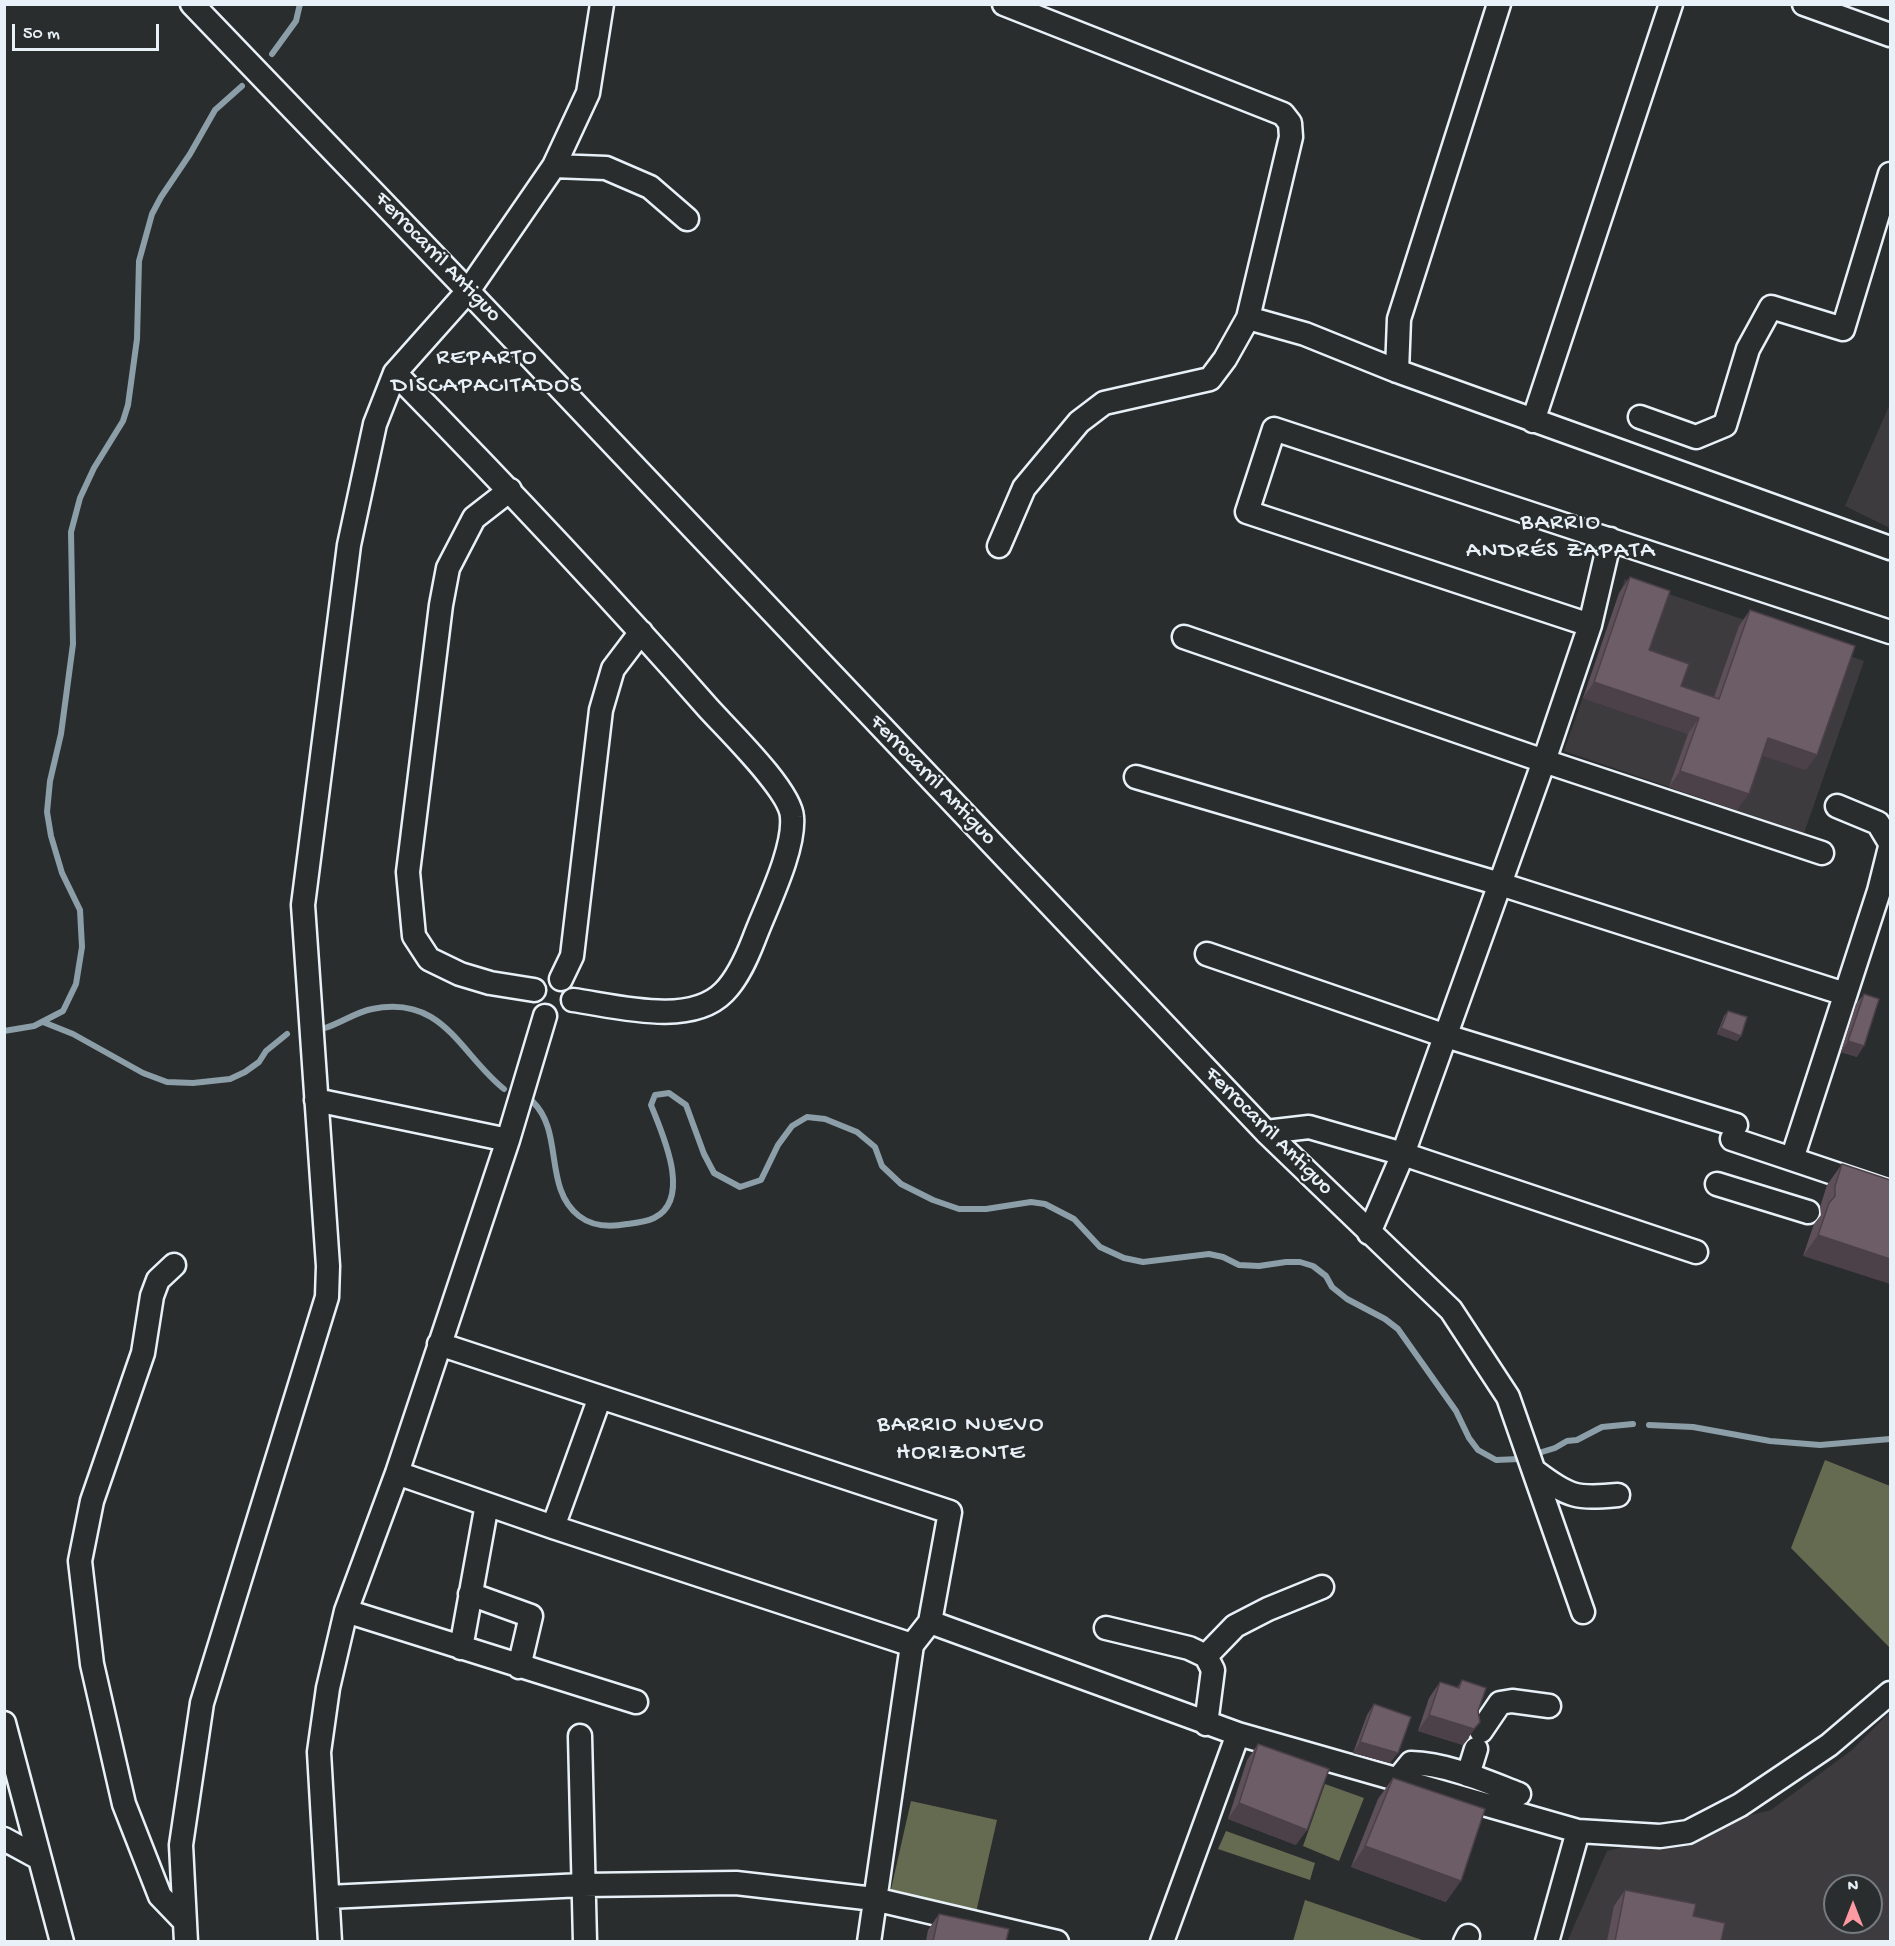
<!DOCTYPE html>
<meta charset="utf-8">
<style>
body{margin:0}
#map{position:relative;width:1895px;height:1946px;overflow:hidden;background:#2a2d2e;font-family:"Gochi Hand",sans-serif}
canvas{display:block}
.frame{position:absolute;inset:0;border:6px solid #e8f1f8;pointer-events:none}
.north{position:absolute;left:1823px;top:1874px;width:60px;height:60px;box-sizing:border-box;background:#2a2d2e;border:2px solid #767b7f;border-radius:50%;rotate:0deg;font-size:16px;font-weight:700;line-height:24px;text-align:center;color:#e8f1f8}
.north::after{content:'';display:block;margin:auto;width:21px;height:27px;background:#ff9aa2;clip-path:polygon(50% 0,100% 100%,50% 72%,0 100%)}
.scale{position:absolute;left:12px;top:24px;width:147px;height:27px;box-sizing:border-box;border:3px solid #e8f1f8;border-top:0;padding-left:8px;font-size:18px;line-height:21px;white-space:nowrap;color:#e8f1f8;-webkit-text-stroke:4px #2a2d2e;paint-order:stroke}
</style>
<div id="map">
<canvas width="1895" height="1946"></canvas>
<div class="frame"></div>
<div class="north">N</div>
<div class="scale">50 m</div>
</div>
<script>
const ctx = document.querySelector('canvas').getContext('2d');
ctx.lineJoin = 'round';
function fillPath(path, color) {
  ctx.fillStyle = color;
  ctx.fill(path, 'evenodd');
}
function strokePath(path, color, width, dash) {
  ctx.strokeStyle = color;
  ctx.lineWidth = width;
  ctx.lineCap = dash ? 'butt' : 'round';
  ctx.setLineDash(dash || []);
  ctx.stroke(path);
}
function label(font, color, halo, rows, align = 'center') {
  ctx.font = font + ' "Gochi Hand",sans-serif';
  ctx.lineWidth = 4.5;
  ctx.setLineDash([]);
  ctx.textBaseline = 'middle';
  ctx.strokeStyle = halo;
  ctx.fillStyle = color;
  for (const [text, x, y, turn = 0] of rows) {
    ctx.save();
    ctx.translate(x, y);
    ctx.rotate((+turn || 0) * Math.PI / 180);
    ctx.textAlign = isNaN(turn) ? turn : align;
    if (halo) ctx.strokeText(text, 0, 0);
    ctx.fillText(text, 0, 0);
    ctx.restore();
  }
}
const built = new Path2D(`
 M 1890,404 L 1890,528 L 1845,506 Z
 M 1625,579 L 1864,661 L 1804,833 L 1564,751 Z
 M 1890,1712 L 1890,1941 L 1567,1942 L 1607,1851 L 1771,1810 L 1852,1750 ZM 1835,1886 L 1871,1886 L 1871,1922 L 1835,1922 Z`);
const green = new Path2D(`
 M 1825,1460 L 1890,1486 L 1890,1648 L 1791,1548 Z
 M 1325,1784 L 1364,1798 L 1339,1861 L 1303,1846 Z
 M 911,1801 L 997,1820 L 975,1917 L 889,1898 Z
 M 1226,1831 L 1315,1863 L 1310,1880 L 1218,1849 Z
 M 1305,1900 L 1425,1941 L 1293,1941 Z`);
const stream = new Path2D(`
 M 272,54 L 296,21 L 300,4
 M 43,1022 L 73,1034 L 143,1073 L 167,1082 L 193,1083 L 230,1079 L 245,1072 L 259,1062 L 266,1051 L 287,1034
 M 325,1028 C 341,1023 356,1012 372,1009 C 443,994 460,1054 504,1089
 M 4,1031 L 34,1026 L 63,1011 L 76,984 L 82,947 L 80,910 L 62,873 L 51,836 L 47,812 L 50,781 L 61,734 L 73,644 L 71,532 L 80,498 L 94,468 L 123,421 L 128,405 L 137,339 L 139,261 L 152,214 L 161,197 L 190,154 L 215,110 L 242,86
 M 533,1102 C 564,1132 543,1188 579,1216 C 593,1227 611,1227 627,1224 C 636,1223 646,1222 654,1218 C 693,1199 662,1133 651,1105 L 655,1095 L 669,1093 L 686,1105 L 704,1154 L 714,1173 L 740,1187 L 761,1180 L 778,1145 L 792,1126 L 807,1117 L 825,1119 L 857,1132 L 875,1147 L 882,1166 L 901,1184 L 933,1200 L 959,1209 L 986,1209 L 1031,1202 L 1045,1204 L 1074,1219 L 1100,1247 L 1124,1258 L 1143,1262 L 1209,1254 L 1223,1257 L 1239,1265 L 1259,1266 L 1286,1262 L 1300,1262 L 1313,1266 L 1326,1276 L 1332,1287 L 1347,1299 L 1385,1319 L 1398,1329 L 1456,1411 L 1469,1438 L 1478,1450 L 1496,1460 L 1519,1459 L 1555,1448 L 1567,1441 L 1577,1440 L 1602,1427 L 1633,1424
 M 1649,1425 L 1693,1427 L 1770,1441 L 1820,1445 L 1890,1439`);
const minor = new Path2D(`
 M 192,4 L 468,291 L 1266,1132 L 1451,1310 L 1508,1397 L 1583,1612
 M 1004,4 L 1283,114 L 1290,123 L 1291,137 L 1248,318
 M 1804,4 L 1890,35
 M 554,166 L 606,168 L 650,187 L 687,219
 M 1397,371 L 1399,319 L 1499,4
 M 395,373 C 503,483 608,594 709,709 C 729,731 791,791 792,817 C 795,850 766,907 754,939 C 747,957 738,978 724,992 C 690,1027 616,1006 573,1000
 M 1640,417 L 1696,437 L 1725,425 L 1748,349 L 1771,307 L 1843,329 L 1890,174
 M 1533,421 L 1671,4
 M 510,490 L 474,518 L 448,568 L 441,605 L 408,872 L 414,936 L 429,959 L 460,974 L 490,983 L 534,990
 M 999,546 L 1024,488 L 1079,422 L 1104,403 L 1210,379 L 1225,359 L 1248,318 L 1305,334 L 1397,371 L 1890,548
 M 1590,625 L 1247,512 L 1274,429 L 1890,632
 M 1184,637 L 1544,761 L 1822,853
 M 1136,777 L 1500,884 L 1845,994
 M 1837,806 L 1878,823 L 1890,843
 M 1207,954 L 1446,1036 L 1736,1125
 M 561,979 L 572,956 L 601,710 L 613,669 L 641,632
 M 316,1100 L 508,1140
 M 1266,1132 L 1309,1127 L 1403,1154 L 1696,1252
 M 1732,1139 L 1890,1192
 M 1792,1159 L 1879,891 L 1890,847
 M 1717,1184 L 1808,1212
 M 1369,1233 L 1403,1154 L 1544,761 L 1590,625 L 1610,539
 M 174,1265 L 158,1280 L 152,1296 L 143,1353 L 92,1501 L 80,1561 L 92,1664 L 124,1804 L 160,1896 L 185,1922
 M 439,1344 L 950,1512 L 930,1622
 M 1536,1472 C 1569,1497 1576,1499 1618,1495
 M 397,1473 L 553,1527 L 912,1645 L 930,1622 L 1238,1734 L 1578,1831 L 1660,1836 L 1688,1832 L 1740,1805 L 1829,1745 L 1890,1693
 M 553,1527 L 600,1397
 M 470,1594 L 531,1616 L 519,1667
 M 346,1611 L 636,1702
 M 1106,1628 L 1189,1648 L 1206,1656 L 1213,1670 L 1206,1724
 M 461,1648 L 487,1504
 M 1206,1656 L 1235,1626 L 1268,1609 L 1322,1587
 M 4,1723 L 62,1942
 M 1481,1731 L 1500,1703 L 1512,1701 L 1549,1706
 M 580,1736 L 585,1942
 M 1468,1775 L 1476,1749
 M 1398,1779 L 1411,1763 C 1448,1764 1485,1781 1519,1794
 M 4,1839 L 39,1858
 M 328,1897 L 583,1885 L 736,1883 L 874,1899 L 1057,1942
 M 186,1942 L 181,1845 L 202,1703 L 327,1297 L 328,1266 L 303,905 L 349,545 L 375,424 L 395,373 L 468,291 L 554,166 L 588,93 L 602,4
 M 330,1942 L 319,1752 L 328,1688 L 346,1611 L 397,1473 L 508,1140 L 545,1016
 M 869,1942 L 912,1645
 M 1162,1942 L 1238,1734
 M 1465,1942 L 1468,1936
 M 1547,1942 L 1578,1831`);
const wall = new Path2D(`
 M 1630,577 L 1649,650 L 1681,686 L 1714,697 L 1739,626 L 1750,610 L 1806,770 L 1762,755 L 1737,810 L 1669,787 L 1688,734 L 1583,698 L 1619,593 Z
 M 1864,994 L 1857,1057 L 1841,1052 L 1856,1004 Z
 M 1728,1011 L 1741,1036 L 1737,1041 L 1717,1034 L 1724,1016 Z
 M 1842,1164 L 1890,1180 L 1803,1256 L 1814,1224 L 1821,1215 L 1820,1207 L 1827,1185 Z
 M 1462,1680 L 1469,1738 L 1463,1745 L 1418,1731 L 1429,1698 L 1440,1682 L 1457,1688 Z
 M 1374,1704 L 1390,1763 L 1353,1753 L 1367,1715 Z
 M 1258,1744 L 1296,1845 L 1228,1819 L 1247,1760 Z
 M 1393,1778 L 1446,1902 L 1351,1867 L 1378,1799 Z
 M 1625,1890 L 1693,1916 L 1721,1941 L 1607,1941 L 1614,1906 Z
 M 939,1914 L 1006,1941 L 926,1941 L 928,1930 Z`);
const shadedWall = new Path2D(`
 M 1594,682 L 1699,718 L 1688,734 L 1583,698 Z
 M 1768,738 L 1817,755 L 1806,770 L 1757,754 Z
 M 1680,771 L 1749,794 L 1737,810 L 1669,787 Z
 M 1721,1028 L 1741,1036 L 1737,1041 L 1717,1034 Z
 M 1848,1041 L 1864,1046 L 1857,1057 L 1841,1052 Z
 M 1818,1235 L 1890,1259 L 1890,1284 L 1803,1256 Z
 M 1429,1715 L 1480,1722 L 1463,1745 L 1418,1731 Z
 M 1360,1742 L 1398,1753 L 1390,1763 L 1353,1753 Z
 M 1239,1803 L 1307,1830 L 1296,1845 L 1228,1819 Z
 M 1365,1846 L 1461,1881 L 1446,1902 L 1351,1867 Z`);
const building = new Path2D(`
 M 1630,577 L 1670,591 L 1649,650 L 1689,664 L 1681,686 L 1719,699 L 1750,610 L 1855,646 L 1817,755 L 1768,738 L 1749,794 L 1680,771 L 1699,718 L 1594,682 Z
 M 1864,994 L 1879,999 L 1864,1046 L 1848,1041 Z
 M 1728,1011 L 1747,1017 L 1741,1036 L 1721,1028 Z
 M 1842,1164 L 1890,1180 L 1890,1259 L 1818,1235 L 1829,1203 L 1835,1196 L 1835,1186 Z
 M 1462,1680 L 1486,1688 L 1478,1711 L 1480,1722 L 1474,1729 L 1429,1715 L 1440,1682 L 1459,1688 Z
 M 1374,1704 L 1411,1717 L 1398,1753 L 1360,1742 Z
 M 1258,1744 L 1329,1769 L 1307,1830 L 1239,1803 Z
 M 1393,1778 L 1485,1809 L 1461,1881 L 1365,1846 Z
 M 1625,1890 L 1696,1904 L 1693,1916 L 1725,1923 L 1721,1941 L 1615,1941 Z
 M 939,1914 L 1009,1929 L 1006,1941 L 933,1941 Z`);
const streetNames = [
 ["Ferrocarril Antiguo",437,258,46],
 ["Ferrocarril Antiguo",932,781,46],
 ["Ferrocarril Antiguo",1268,1132,45]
];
const neighbourhoodNames = [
 ["REPARTO",487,359],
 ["DISCAPACITADOS",487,387],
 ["BARRIO",1561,524],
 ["ANDRÉS ZAPATA",1561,552],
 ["BARRIO NUEVO",961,1426],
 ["HORIZONTE",961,1454]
];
fillPath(built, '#3e3b3f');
fillPath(green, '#656b51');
strokePath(stream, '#8c9ea8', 6);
strokePath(minor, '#e8f1f8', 27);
strokePath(minor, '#2a2d2e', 22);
fillPath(wall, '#5e5059');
fillPath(shadedWall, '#4c4148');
fillPath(building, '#6d5d67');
strokePath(building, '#4c4148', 1.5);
label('22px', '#e8f1f8', '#2a2d2e', streetNames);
ctx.letterSpacing = '1.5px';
label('24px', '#e8f1f8', '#2a2d2e', neighbourhoodNames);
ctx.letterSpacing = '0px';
</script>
